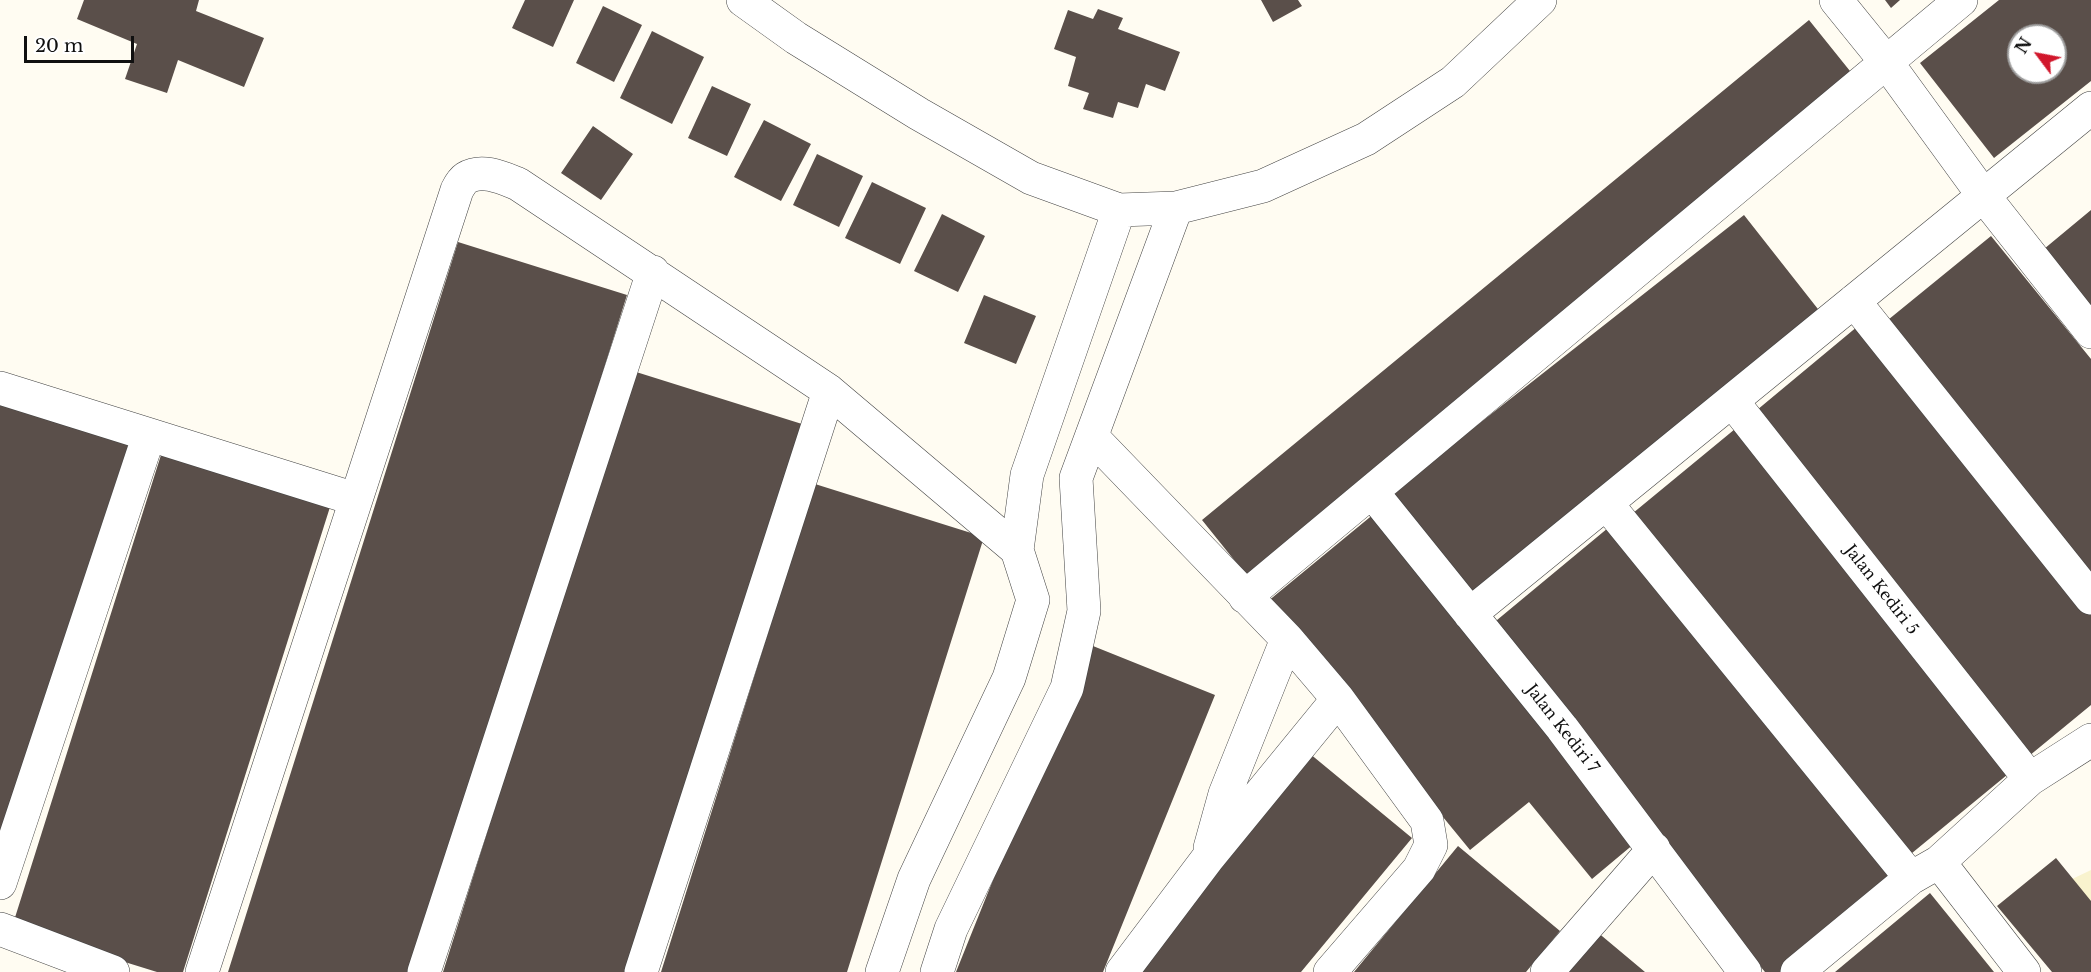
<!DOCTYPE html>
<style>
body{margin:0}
#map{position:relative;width:2091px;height:972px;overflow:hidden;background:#fffcf2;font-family:"Libre Baskerville",serif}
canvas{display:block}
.north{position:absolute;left:2007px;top:24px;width:60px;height:60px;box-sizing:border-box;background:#fff;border:2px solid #9f9f9f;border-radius:50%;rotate:302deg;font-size:16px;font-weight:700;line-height:24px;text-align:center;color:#101010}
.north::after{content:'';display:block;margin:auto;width:21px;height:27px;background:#d1172c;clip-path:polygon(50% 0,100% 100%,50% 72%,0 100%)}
.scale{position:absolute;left:24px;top:36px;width:110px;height:27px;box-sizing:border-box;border:3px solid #101010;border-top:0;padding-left:8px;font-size:18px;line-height:21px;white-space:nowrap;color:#101010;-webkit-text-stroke:4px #fff;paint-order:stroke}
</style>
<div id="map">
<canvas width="2091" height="972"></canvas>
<div class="north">N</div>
<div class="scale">20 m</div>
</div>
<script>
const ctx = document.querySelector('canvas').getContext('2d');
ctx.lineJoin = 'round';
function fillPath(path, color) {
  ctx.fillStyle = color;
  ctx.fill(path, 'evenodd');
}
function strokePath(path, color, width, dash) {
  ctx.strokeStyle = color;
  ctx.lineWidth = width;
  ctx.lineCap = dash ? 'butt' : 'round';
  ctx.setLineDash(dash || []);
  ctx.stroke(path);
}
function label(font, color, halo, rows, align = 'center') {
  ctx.font = font + ' "Libre Baskerville",serif';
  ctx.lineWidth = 6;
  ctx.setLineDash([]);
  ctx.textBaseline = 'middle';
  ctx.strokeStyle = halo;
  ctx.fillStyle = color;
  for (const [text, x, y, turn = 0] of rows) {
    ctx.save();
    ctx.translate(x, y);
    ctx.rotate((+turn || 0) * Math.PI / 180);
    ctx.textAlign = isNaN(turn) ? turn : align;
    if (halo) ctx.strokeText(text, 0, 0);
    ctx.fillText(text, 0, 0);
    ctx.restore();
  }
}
const farmland = new Path2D(`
 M 2091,870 L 2091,908 L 2068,881 Z`);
const building = new Path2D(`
 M 84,0 L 199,0 L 196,11 L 264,38 L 244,87 L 178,60 L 167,93 L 125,79 L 137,44 L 77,19 Z
 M 525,0 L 574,0 L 553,47 L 512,28 Z
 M 1261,0 L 1298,0 L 1302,6 L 1273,22 Z
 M 1885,0 L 1900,0 L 1891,8 Z
 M 1999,0 L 2091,0 L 2091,81 L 1994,158 L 1920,63 ZM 2019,36 L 2055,36 L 2055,72 L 2019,72 Z
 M 603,6 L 642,25 L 614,82 L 576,63 Z
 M 1098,9 L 1123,18 L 1118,29 L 1180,52 L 1165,91 L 1146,84 L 1138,108 L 1118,102 L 1113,118 L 1083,109 L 1089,93 L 1068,86 L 1076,57 L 1054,49 L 1068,10 L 1093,19 Z
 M 1809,20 L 1854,76 L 1247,576 L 1202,520 Z
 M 652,31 L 704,57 L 672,124 L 620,98 Z
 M 712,86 L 751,104 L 727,156 L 688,138 Z
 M 764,120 L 811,144 L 781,201 L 734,177 Z
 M 593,126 L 633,154 L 601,200 L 561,173 Z
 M 817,154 L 863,176 L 839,227 L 793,205 Z
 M 872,182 L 926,208 L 900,264 L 845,238 Z
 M 2091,210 L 2091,307 L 2044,249 Z
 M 942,214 L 985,236 L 958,292 L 914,271 Z
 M 1744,215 L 1825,318 L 1468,599 L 1387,496 Z
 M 1991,236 L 2091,359 L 2091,579 L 1883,324 Z
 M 458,242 L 627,295 L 545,556 L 413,972 L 228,972 Z
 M 984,295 L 1036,316 L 1016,364 L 964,343 Z
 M 1858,326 L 2091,611 L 2091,705 L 2029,756 L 1751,415 Z
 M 633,371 L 802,424 L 629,972 L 443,972 Z
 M 0,398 L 137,440 L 0,872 Z
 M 1735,429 L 2013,770 L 1906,858 L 1627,518 Z
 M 161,455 L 330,507 L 183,972 L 157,972 L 12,927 Z
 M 815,484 L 984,537 L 914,759 L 847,972 L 661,972 Z
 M 1375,513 L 1641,838 L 1592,879 L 1529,802 L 1470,850 L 1267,602 Z
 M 1614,523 L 1900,873 L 1780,972 L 1765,972 L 1485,630 Z
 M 1088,644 L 1215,695 L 1103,972 L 956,972 Z
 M 1309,753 L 1412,838 L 1301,972 L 1128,972 Z
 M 1458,846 L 1560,931 L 1526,972 L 1354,972 Z
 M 2056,858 L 2091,901 L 2091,972 L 2052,972 L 1997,906 Z
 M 1930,893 L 1994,972 L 1835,972 L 1859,952 Z
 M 1596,931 L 1645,972 L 1562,972 Z`);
const street = new Path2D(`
 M 743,0 L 796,38 L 919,114 L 1031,178 L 1119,210 L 1176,208 L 1263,186 L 1366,139 L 1453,82 L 1540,0
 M 1836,0 L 1887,63 L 1983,195 L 2091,332
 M 1854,301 L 2091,598
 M 0,388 L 355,499
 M 1732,401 L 2030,779
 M 1092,437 L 1287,639 L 1338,699 L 1427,821 L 1431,845 L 1419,869 L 1330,972
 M 1372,492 L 1562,728 L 1745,972
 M 1606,503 L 1911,878
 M 1245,597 L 1961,0
 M 1470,614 L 2091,108
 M 1210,848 L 1225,794 L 1287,639
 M 1939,862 L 2024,972
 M 0,883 L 149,435
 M 0,929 L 113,972
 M 202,972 L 457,190 C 459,186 463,180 466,178 C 482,168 503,178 518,184 L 829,391 L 1017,550
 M 424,972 L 653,272
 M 641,972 L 829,391
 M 882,972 L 914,879 L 1009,678 L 1033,600 L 1017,550 L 1027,475 L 1119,210
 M 937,972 L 951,929 L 1067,688 L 1084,611 L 1076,478 L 1176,208
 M 1122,972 L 1208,858 L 1338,699
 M 1547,972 L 1654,849
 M 1797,972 L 1911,878 L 1939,862 L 2030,779 L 2091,740`);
const streetNames = [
 ["Jalan Kediri 5",1881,590,52],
 ["Jalan Kediri 7",1562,729,52]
];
fillPath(farmland, '#f9f3ce');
fillPath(building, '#5a4f4a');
strokePath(street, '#434343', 34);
strokePath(street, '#fff', 33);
label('16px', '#101010', '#fff', streetNames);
</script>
